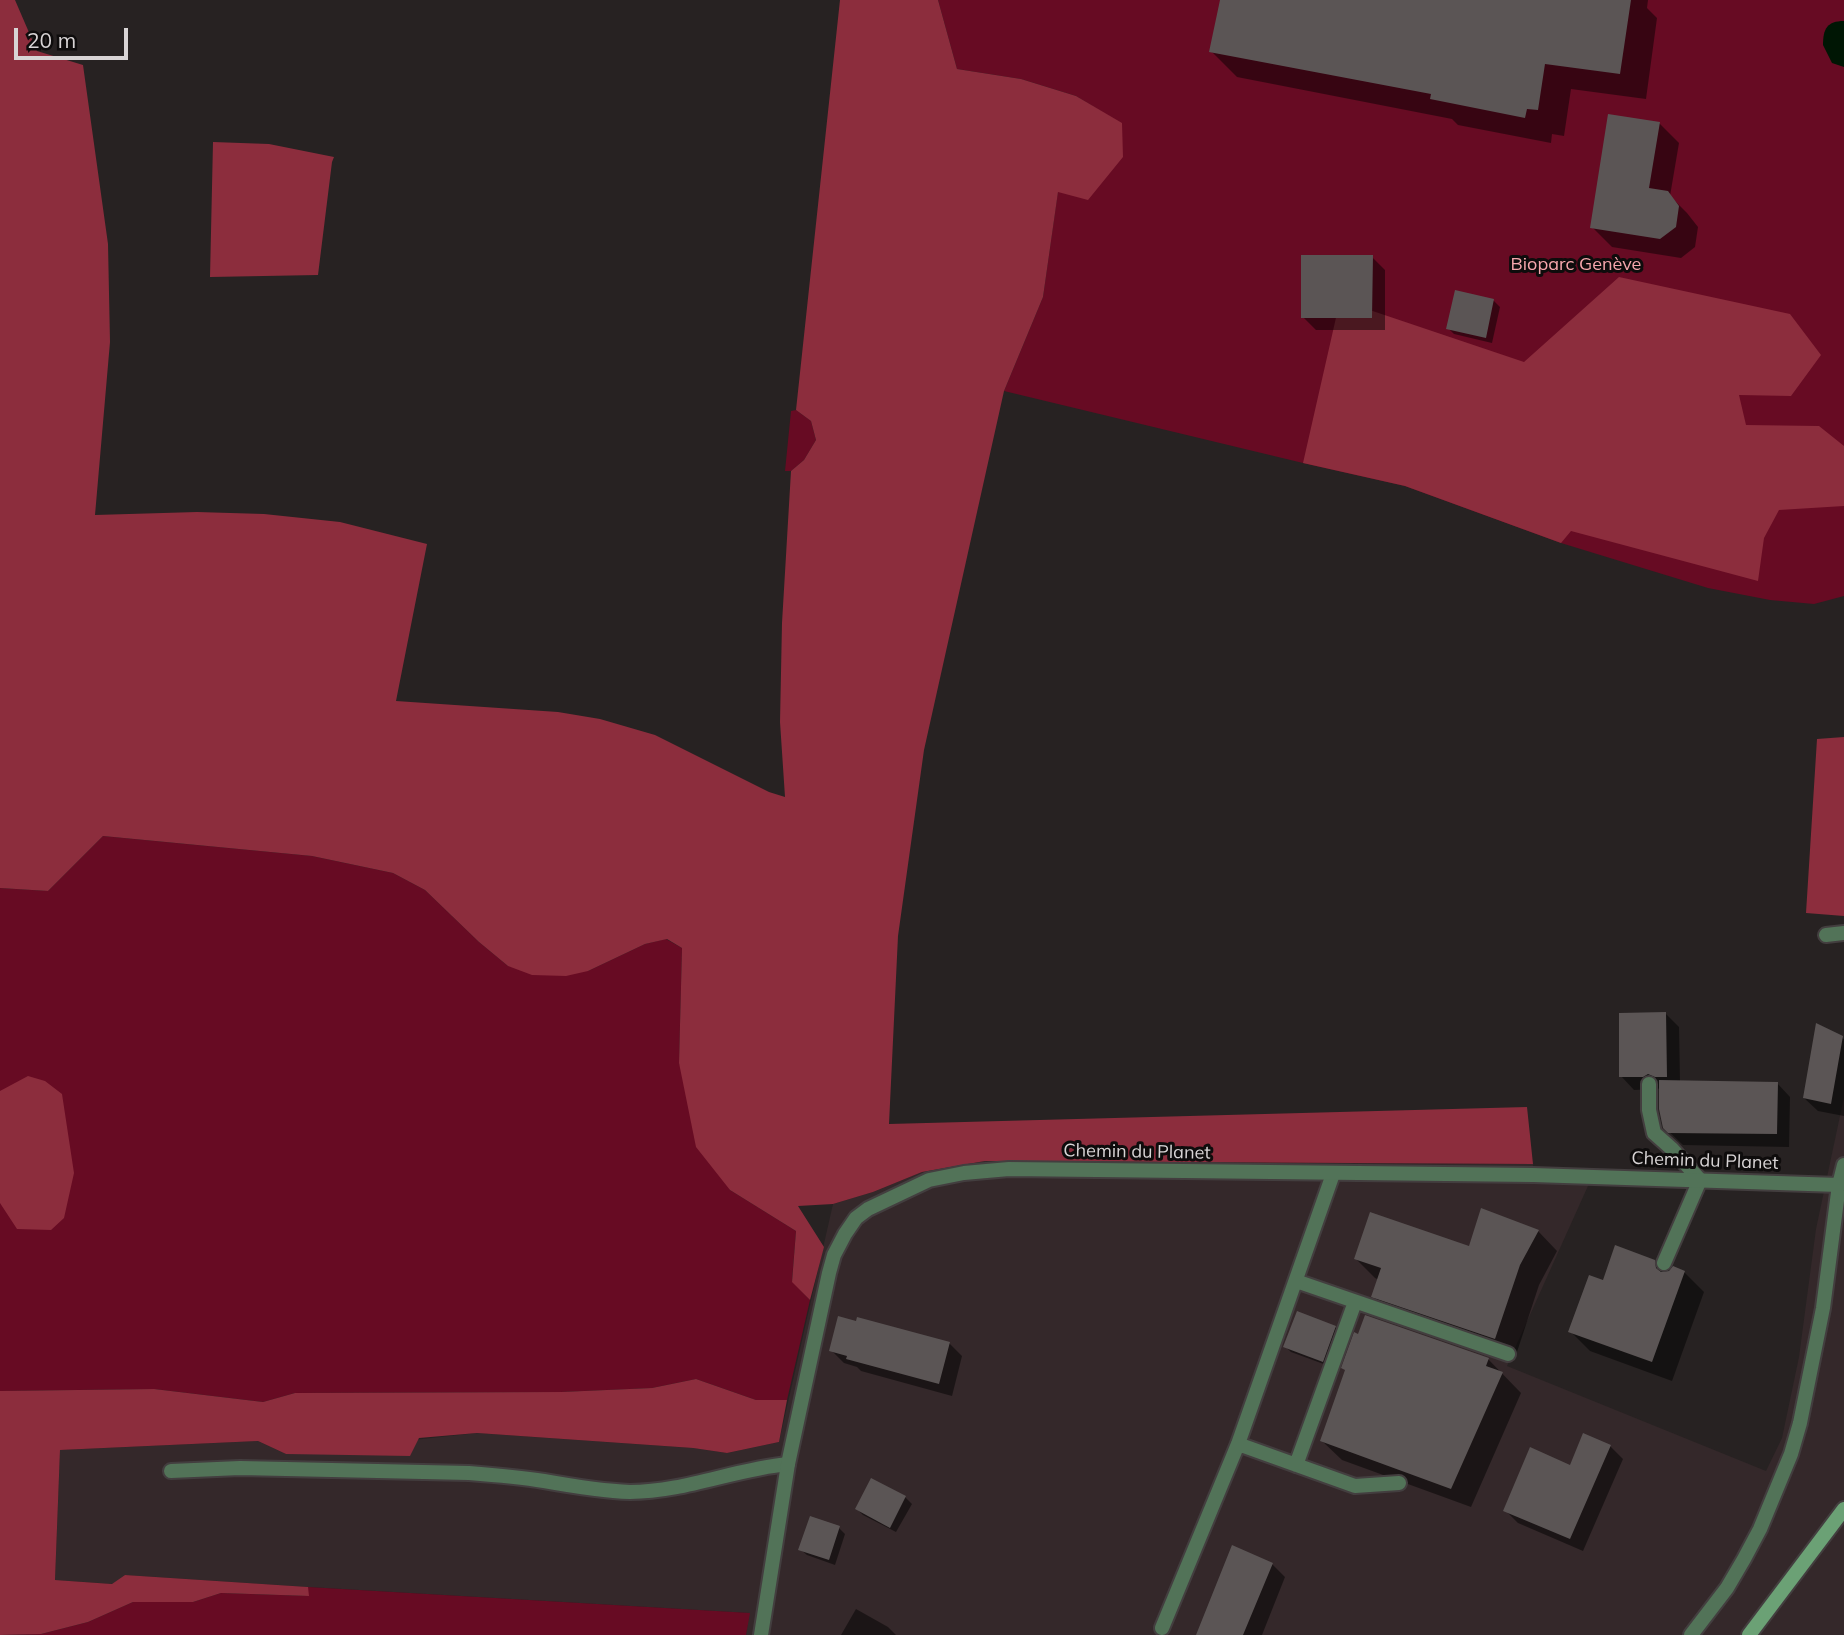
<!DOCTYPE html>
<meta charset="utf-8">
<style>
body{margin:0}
#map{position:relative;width:1844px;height:1635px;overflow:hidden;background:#272222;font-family:Mulish,sans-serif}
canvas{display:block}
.scale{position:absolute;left:14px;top:28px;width:114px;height:32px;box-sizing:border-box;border:4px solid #d8d4d5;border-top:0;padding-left:9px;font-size:21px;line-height:24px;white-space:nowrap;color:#d8d4d5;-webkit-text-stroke:5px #0e0c0c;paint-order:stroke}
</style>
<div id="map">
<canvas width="1844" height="1635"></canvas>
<div class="scale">20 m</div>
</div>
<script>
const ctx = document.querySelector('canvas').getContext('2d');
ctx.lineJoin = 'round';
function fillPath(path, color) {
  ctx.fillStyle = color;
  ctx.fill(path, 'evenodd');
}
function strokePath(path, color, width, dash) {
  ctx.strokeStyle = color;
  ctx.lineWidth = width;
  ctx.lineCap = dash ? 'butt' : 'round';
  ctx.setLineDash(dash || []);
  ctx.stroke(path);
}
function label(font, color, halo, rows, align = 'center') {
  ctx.font = font + ' Mulish,sans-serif';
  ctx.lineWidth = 6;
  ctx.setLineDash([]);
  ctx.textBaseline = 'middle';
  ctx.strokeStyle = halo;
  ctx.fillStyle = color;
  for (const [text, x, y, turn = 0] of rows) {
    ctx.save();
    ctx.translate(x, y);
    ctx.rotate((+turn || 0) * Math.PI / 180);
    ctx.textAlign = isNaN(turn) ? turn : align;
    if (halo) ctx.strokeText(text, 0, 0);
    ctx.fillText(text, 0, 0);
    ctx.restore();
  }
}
const built = new Path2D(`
 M 1844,1097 L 1844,1635 L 746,1635 L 749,1613 L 308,1587 L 125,1575 L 113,1584 L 55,1580 L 60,1450 L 258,1441 L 286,1454 L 477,1433 L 693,1448 L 727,1453 L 779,1442 L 833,1204 L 873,1192 L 922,1172 L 985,1161 L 1533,1164 L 1533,1175 L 1592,1177 L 1507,1366 L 1766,1471 L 1782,1438 L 1799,1357 L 1816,1229 Z`);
const green = new Path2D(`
 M 938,0 L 1844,0 L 1844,596 L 1814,604 L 1770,600 L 1708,588 L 1561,543 L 1405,486 L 1303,463 L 1004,391 L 1043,297 L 1058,191 L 1122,124 L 1076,96 L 1021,79 L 957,69 Z
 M 796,410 L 811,421 L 816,440 L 804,460 L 791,471 L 785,471 L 791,411 Z
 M 103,836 L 312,856 L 393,873 L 425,890 L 479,942 L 508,966 L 588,971 L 645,944 L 666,939 L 682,948 L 679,1063 L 730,1190 L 796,1231 L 792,1281 L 810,1300 L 787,1400 L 756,1400 L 696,1379 L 652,1388 L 561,1392 L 295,1393 L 263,1402 L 154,1389 L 0,1391 L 0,888 L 48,891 Z
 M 308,1587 L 750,1613 L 746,1635 L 0,1635 L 41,1634 L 88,1622 L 133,1602 L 193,1602 L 221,1593 L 308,1596 Z`);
const forest = new Path2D(`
 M 0,0 L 15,0 L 37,51 L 83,65 L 108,244 L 110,342 L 95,515 L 197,512 L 264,514 L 340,522 L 427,544 L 396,701 L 558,712 L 600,719 L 655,735 L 769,792 L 785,797 L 780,722 L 782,623 L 791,471 L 804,460 L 816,440 L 811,421 L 796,410 L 840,0 L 938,0 L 957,69 L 1021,79 L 1076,96 L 1122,123 L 1123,157 L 1088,200 L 1058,192 L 1043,297 L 1004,391 L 924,750 L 898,936 L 889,1124 L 1527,1107 L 1533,1164 L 985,1161 L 922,1172 L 873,1192 L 833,1204 L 798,1206 L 824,1247 L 810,1300 L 792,1282 L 796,1231 L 730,1190 L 696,1147 L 679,1063 L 682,948 L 667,939 L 645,944 L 588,971 L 566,976 L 532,975 L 508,966 L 479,942 L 425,890 L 393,873 L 312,856 L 103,836 L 48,891 L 0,888 Z
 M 213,142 L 269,144 L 334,157 L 332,162 L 318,275 L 210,277 Z
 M 1619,277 L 1790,314 L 1821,355 L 1791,396 L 1739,395 L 1746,425 L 1819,426 L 1844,446 L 1844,506 L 1779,510 L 1764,538 L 1758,581 L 1571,531 L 1561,543 L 1405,486 L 1303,463 L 1340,300 L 1524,362 Z
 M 1844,737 L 1844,916 L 1806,913 L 1817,739 Z
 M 28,1076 L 45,1081 L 62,1094 L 74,1173 L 64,1218 L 51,1230 L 17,1229 L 0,1203 L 0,1091 Z
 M 696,1379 L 756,1400 L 787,1400 L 779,1442 L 727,1453 L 693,1448 L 477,1433 L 419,1438 L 410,1456 L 286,1454 L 258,1441 L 60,1450 L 55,1580 L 112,1584 L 125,1575 L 308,1587 L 309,1596 L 221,1593 L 193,1602 L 133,1602 L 88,1622 L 41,1634 L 0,1635 L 0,1391 L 154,1389 L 263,1402 L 295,1393 L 561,1392 L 652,1388 Z`);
const water = new Path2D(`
 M 1844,21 L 1844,67 L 1832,63 L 1823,45 C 1823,29 1827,21 1844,21 Z`);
const shadow = new Path2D(`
 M 1222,0 L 1648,0 L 1647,8 L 1657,18 L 1646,99 L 1571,89 L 1564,136 L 1552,134 L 1551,143 L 1458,125 L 1452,119 L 1237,77 L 1211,51 Z
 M 1659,123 L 1679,143 L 1670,196 L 1687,213 L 1698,227 L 1695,247 L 1681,258 L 1612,247 L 1592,227 Z
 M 1372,257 L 1385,270 L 1385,330 L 1316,330 L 1303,317 Z
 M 1457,292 L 1494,301 L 1500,307 L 1492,343 L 1454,334 L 1448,328 Z
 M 1666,1014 L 1679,1027 L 1680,1082 L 1777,1083 L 1790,1097 L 1789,1147 L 1683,1145 L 1664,1127 L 1661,1088 L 1657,1089 L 1634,1090 L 1621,1076 Z
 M 1842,1038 L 1844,1039 L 1844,1116 L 1818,1111 L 1804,1098 Z
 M 1538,1231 L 1557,1251 L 1539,1285 L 1515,1358 L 1393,1316 L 1373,1296 L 1379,1280 L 1375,1278 L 1356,1259 L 1470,1248 Z
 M 1654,1261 L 1666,1273 L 1684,1272 L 1704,1292 L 1672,1381 L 1590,1351 L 1570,1331 L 1604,1282 Z
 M 1335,1327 L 1341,1333 L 1329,1366 L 1291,1352 L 1285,1346 Z
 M 949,1343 L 962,1356 L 952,1396 L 861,1371 L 857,1367 L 844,1363 L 831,1350 Z
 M 1488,1359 L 1521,1393 L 1471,1507 L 1342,1460 L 1322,1441 Z
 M 1610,1446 L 1623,1459 L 1583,1551 L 1518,1523 L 1505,1510 L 1571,1467 Z
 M 872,1480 L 905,1497 L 912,1504 L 896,1532 L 863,1515 L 857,1509 Z
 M 839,1528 L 845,1534 L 835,1565 L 807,1555 L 800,1549 Z
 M 1272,1564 L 1285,1577 L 1262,1635 L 1212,1635 Z
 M 856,1609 L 888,1627 L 896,1635 L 841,1635 Z`);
const building = new Path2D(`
 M 1220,0 L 1631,0 L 1620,74 L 1545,64 L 1538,110 L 1527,109 L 1525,118 L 1430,99 L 1431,94 L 1209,52 Z
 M 1608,114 L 1660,122 L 1649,188 L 1668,191 L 1679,206 L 1676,227 L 1660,239 L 1590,228 Z
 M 1301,255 L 1373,255 L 1372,318 L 1301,318 Z
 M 1455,290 L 1494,299 L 1486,338 L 1446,329 Z
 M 1666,1012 L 1667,1077 L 1655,1077 L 1648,1074 L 1643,1077 L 1619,1077 L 1619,1013 Z
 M 1816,1023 L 1843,1036 L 1831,1104 L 1803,1098 Z
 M 1659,1080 L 1778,1082 L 1777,1134 L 1668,1133 L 1663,1128 L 1659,1109 Z
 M 1481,1208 L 1539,1230 L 1520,1265 L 1495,1339 L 1371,1297 L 1381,1268 L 1354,1259 L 1370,1212 L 1469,1246 Z
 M 1615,1245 L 1655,1260 L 1656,1268 L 1661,1272 L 1669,1271 L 1673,1266 L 1685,1271 L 1652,1362 L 1568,1332 L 1589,1275 L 1603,1280 Z
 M 1297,1311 L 1336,1326 L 1323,1362 L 1283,1347 Z
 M 1365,1315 L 1489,1358 L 1486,1366 L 1503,1372 L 1451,1489 L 1320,1441 L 1345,1370 L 1341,1368 L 1354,1332 L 1358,1334 Z
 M 838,1316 L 856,1321 L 857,1317 L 950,1342 L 939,1384 L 846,1359 L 847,1356 L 829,1351 Z
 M 1583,1433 L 1611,1445 L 1570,1539 L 1503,1511 L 1530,1447 L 1570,1465 Z
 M 871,1478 L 906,1496 L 890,1528 L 855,1509 Z
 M 810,1516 L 840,1526 L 829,1560 L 798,1550 Z
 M 1232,1545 L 1273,1563 L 1243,1635 L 1196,1635 Z`);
const lane = new Path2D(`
 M 1826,935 L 1844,933
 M 1649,1084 L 1649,1110 L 1654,1133 L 1672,1149 L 1700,1180 L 1664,1263
 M 1296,1281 L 1508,1354
 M 1238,1444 L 1355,1486 L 1399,1483
 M 1296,1465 L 1355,1302
 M 171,1471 L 240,1468 L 469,1473 C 495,1475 519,1477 544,1481 C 572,1486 601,1491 630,1492 C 684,1492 735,1469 788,1464
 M 1162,1628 L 1238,1444 L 1333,1174`);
const street = new Path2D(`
 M 761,1635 L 788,1464 L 829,1273 L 834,1255 L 845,1234 L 856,1218 L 868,1209 L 929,1180 L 964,1173 L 1009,1169 L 1533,1175 L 1839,1185 L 1844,1165
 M 1691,1635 L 1727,1588 L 1744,1559 L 1760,1529 L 1791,1454 L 1800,1423 L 1823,1308 L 1839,1185`);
const secondary = new Path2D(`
 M 1749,1635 L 1844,1509`);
const parkNames = [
 ["Bioparc Genève",1576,265]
];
const streetNames = [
 ["Chemin du Planet",1137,1152,1],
 ["Chemin du Planet",1705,1161,2]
];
fillPath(built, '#34282a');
fillPath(green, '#670b23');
fillPath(forest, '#8c2d3d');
fillPath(water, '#001604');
fillPath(shadow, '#0007');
fillPath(building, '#5b5555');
strokePath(lane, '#433e3f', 18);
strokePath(street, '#433e3f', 18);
strokePath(secondary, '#433e3f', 18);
strokePath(lane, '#527358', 14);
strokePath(street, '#527358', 14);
strokePath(secondary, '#6ba175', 14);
label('18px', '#f7a7ad', '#0e0c0c', parkNames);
label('18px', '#d8d4d5', '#0e0c0c', streetNames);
</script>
